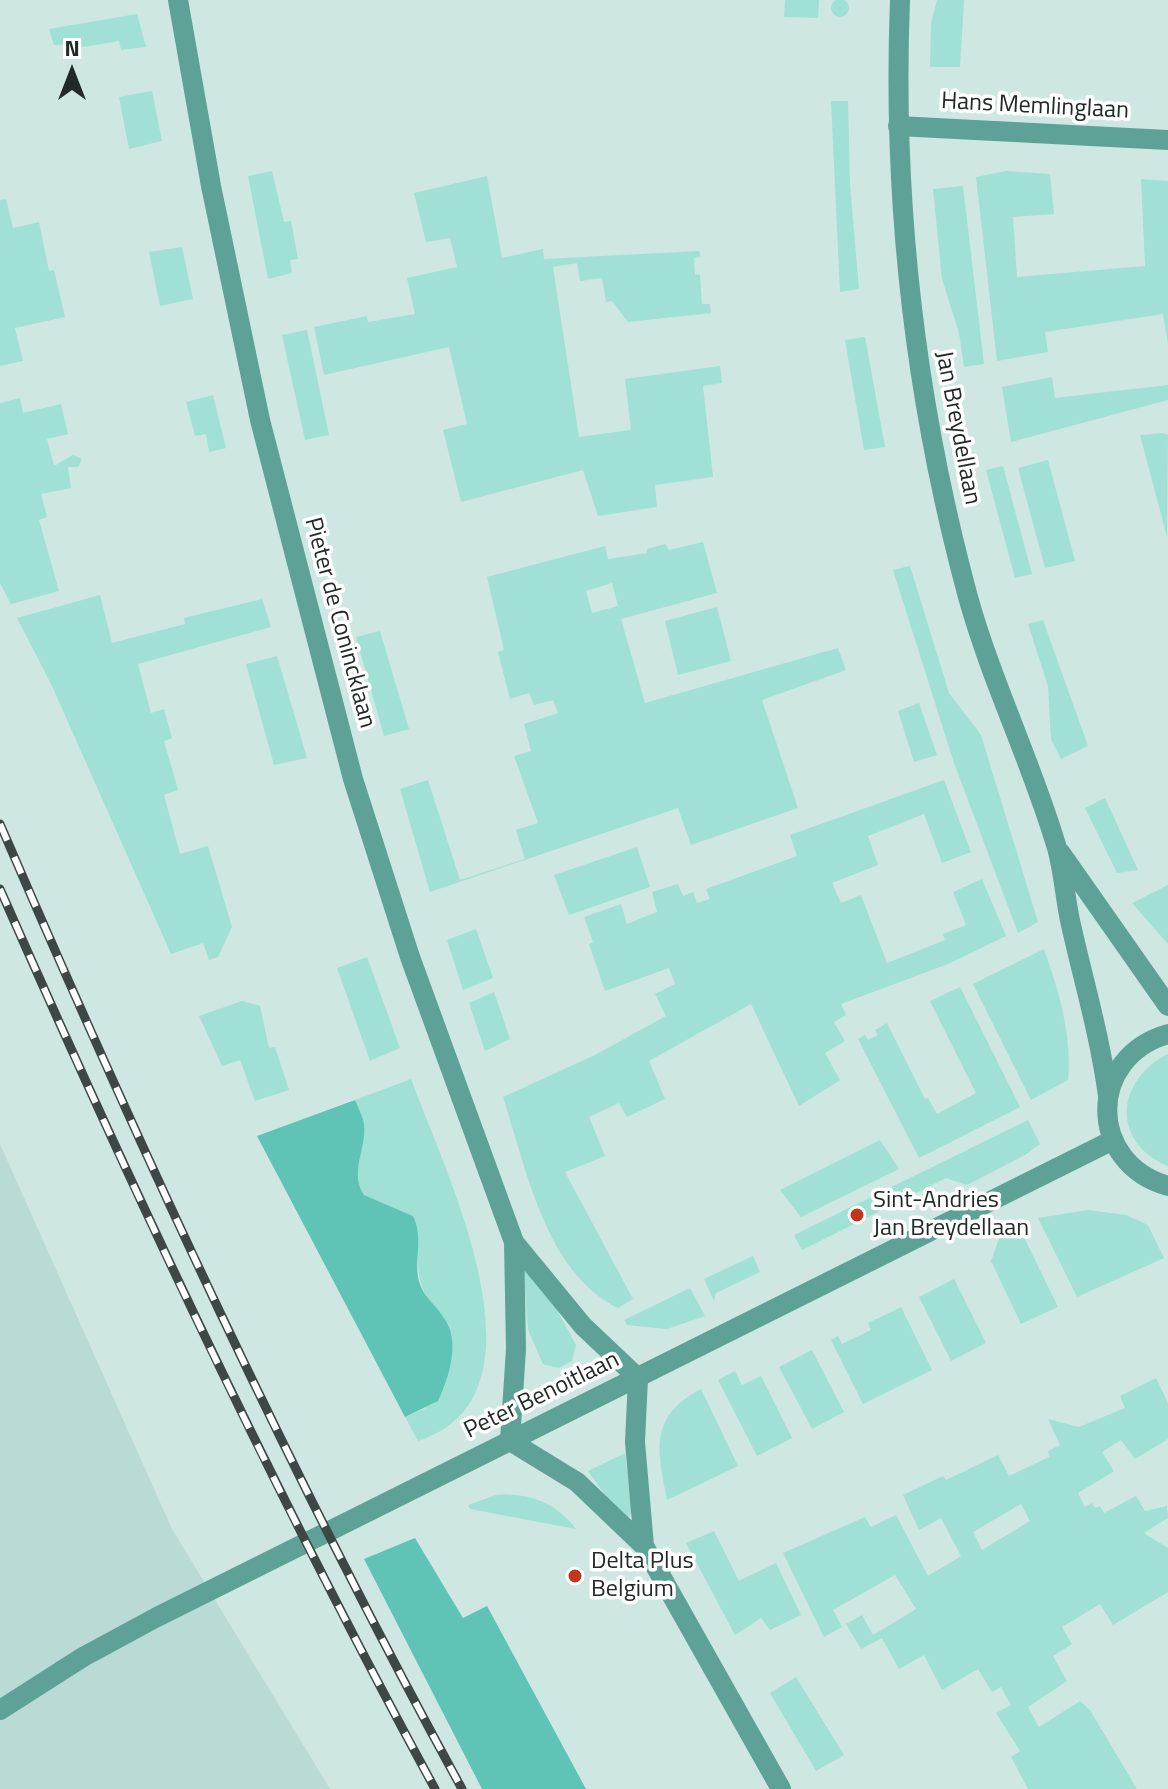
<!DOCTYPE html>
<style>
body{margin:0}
#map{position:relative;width:1168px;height:1789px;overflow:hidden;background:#cee7e2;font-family:"Titillium Web",sans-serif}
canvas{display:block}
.north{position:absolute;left:32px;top:32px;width:80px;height:80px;-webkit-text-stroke:6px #fff;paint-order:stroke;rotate:0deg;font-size:22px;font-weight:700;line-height:32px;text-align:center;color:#212a28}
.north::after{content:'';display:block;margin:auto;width:28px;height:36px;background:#212a28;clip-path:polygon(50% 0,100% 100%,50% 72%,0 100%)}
</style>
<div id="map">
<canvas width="1168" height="1789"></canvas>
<div class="north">N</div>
</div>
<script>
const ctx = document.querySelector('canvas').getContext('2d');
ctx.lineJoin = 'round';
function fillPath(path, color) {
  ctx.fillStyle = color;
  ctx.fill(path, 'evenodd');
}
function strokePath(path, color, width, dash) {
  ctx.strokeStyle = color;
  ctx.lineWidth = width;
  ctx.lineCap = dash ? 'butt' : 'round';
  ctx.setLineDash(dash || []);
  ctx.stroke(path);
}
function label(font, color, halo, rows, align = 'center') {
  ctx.font = font + ' "Titillium Web",sans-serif';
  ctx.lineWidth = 7;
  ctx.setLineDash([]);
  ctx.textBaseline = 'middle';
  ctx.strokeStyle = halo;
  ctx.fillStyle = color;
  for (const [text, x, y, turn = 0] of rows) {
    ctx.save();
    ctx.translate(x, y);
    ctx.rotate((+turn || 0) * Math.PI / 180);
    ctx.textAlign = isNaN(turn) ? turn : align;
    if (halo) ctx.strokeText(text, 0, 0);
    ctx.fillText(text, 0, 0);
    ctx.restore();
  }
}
const built = new Path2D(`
 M 0,1144 L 172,1529 L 330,1789 L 0,1789 Z`);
const green = new Path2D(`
 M831 8a9 9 0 1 1 18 0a9 9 0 1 1-18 0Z
 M 785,0 L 819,0 L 818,18 L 784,17 Z
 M 937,0 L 964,0 L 960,67 L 930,67 L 931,23 Z
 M 137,14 L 146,47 L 121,50 L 119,41 L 71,49 L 71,44 L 54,45 L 49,29 Z
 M 152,91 L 162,141 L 129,149 L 119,97 Z
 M 831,101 L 848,101 L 850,185 L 859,289 L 840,292 Z
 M 272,171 L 284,222 L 291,221 L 298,259 L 290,260 L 292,273 L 268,279 L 248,176 Z
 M 1006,171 L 1050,174 L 1054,214 L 1013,217 L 1017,277 L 1145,266 L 1141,179 L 1168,181 L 1168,344 L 1163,314 L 1045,332 L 1048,352 L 997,361 L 976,177 Z
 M 487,176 L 502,258 L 543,249 L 544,259 L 699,251 L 701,257 L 694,258 L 695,274 L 700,275 L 702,304 L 710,304 L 711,313 L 628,322 L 612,301 L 606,302 L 602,278 L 580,281 L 577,263 L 553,267 L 579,437 L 631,430 L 625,379 L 720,366 L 722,383 L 703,386 L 713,477 L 655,485 L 657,507 L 598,516 L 583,470 L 461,502 L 443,430 L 467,424 L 449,347 L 324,375 L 314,327 L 367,316 L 368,322 L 415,314 L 407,278 L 457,267 L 450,238 L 426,242 L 414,193 Z
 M 963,186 L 984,364 L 964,367 L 959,333 L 942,279 L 933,189 Z
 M 6,199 L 13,228 L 39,222 L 49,271 L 54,270 L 65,317 L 15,328 L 23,361 L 0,366 L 0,200 Z
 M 182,247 L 193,299 L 160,306 L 149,252 Z
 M 307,330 L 329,435 L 305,440 L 282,335 Z
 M 865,337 L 885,447 L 864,450 L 845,340 Z
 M 1052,377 L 1055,398 L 1168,385 L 1168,400 L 1011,442 L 1002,387 Z
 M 213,395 L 226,448 L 209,452 L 206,434 L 195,436 L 186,402 Z
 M 20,398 L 23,413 L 61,404 L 68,434 L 47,439 L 54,466 L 73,455 L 82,459 L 78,467 L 68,467 L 71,488 L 41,494 L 47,517 L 39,520 L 59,591 L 11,604 L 0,583 L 0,403 Z
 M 1162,433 L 1168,435 L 1167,537 L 1140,435 Z
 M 1048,460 L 1075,561 L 1045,568 L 1018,468 Z
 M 1003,466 L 1032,574 L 1015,578 L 986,470 Z
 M 703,542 L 717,593 L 621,619 L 645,703 L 838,648 L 846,670 L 762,700 L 798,808 L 691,845 L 678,808 L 430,892 L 400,789 L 428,780 L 460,880 L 525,859 L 516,830 L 538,823 L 514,756 L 531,751 L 524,724 L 558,713 L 553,700 L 534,705 L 529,693 L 510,699 L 498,652 L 504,650 L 487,577 L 605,546 L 608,559 L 647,553 L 647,549 L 665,544 L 669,550 ZM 612,583 L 618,606 L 592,613 L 586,591 Z
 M 910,566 L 949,693 L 981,735 L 1038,922 L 1018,933 L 954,763 L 893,570 Z
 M 100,595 L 112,643 L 185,624 L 184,618 L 262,599 L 271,627 L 138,664 L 151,713 L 164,709 L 172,738 L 164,741 L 178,790 L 164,795 L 180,854 L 208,846 L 232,927 L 218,957 L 209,960 L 203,943 L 171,954 L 52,686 L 17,618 Z
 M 717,607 L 731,661 L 678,675 L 665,621 Z
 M 1043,620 L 1088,746 L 1061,759 L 1051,739 L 1048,686 L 1028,624 Z
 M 380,631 L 409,729 L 384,736 L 356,637 Z
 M 277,656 L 307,758 L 274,765 L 246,664 Z
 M 919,703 L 937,755 L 914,762 L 898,711 Z
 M 944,780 L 971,852 L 942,863 L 924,814 L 868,836 L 878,865 L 832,883 L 841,903 L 861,895 L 887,963 L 945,940 L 943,934 L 966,925 L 953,892 L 982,879 L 1006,936 L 948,964 L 841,1004 L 846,1015 L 834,1022 L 845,1041 L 825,1053 L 840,1080 L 799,1106 L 751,1004 L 649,1061 L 665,1099 L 627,1117 L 619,1103 L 589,1117 L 605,1156 L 565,1172 L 633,1299 L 618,1308 C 545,1272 526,1167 503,1097 L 595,1055 L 666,1016 L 655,994 L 675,984 L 669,968 L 605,991 L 589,944 L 593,942 L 584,917 L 621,904 L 627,924 L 657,912 L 652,892 L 678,884 L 683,896 L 693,892 L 697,903 L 710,899 L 706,889 L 797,856 L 790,835 Z
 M 1105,798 L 1138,870 L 1117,873 L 1085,808 Z
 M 637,847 L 650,887 L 569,915 L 554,875 Z
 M 1168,885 L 1168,944 L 1132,903 Z
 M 476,929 L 493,978 L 463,990 L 447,940 Z
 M 1044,949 C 1059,992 1072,1034 1068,1080 L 1031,1100 L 973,984 Z
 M 367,957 L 400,1048 L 370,1061 L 337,968 Z
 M 960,987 L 1020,1107 L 919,1158 L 858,1039 L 865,1035 L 868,1040 L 878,1035 L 875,1030 L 887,1023 L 925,1099 L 928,1098 L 937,1114 L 976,1093 L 930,1001 Z
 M 494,992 L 510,1039 L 485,1051 L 469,1003 Z
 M 242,1001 L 260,1006 L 269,1048 L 275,1047 L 289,1090 L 255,1101 L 240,1060 L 222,1066 L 199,1016 Z
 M 1168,1054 L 1168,1166 C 1110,1142 1116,1080 1168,1054 Z
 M 411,1079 C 443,1168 559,1396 418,1441 L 405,1417 L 426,1408 L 444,1317 C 407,1283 424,1260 413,1216 L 364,1195 C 352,1177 361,1157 363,1138 C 364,1126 358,1112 355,1100 Z
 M 1028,1120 L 1040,1144 L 1025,1155 L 967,1185 L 946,1178 L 802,1250 L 794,1235 Z
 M 880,1140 L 899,1169 L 801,1217 L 780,1190 Z
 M 1088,1210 L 1126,1215 L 1148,1225 L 1164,1258 L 1077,1297 L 1038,1218 Z
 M 1019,1227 L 1058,1307 L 1021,1324 L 991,1261 L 1000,1236 Z
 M 753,1256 L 760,1272 L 716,1293 L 714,1301 L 704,1279 Z
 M 523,1267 L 556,1308 L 576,1345 L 572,1361 L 559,1368 L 543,1364 L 528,1330 Z
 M 954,1279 L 986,1343 L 951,1361 L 919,1297 Z
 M 690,1288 L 705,1316 L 667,1329 L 627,1325 L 624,1320 Z
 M 901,1307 L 932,1370 L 863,1404 L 831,1340 L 838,1336 L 842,1344 L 871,1330 L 868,1323 Z
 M 812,1350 L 844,1412 L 812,1429 L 779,1367 Z
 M 735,1371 L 742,1385 L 761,1376 L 792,1438 L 757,1456 L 718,1380 Z
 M 1156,1378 L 1168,1403 L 1168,1439 L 1135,1459 L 1121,1440 L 1102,1452 L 1114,1471 L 1078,1493 L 1085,1507 L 1092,1503 L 1095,1508 L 1100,1506 L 1104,1513 L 1136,1496 L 1145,1511 L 1167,1506 L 1168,1518 L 1144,1533 L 1168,1548 L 1168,1592 L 1113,1625 L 1100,1604 L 1062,1627 L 1072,1644 L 1053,1656 L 1067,1681 L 1028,1707 L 1039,1727 L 1080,1701 L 1090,1710 L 1137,1789 L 1028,1789 L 1011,1757 L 1020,1751 L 996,1713 L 1011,1705 L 1001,1687 L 992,1692 L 978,1669 L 942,1690 L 924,1655 L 899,1669 L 882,1638 L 861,1649 L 846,1624 L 862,1615 L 873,1635 L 916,1609 L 895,1575 L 833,1610 L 842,1627 L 824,1637 L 783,1553 L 865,1517 L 871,1527 L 896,1515 L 928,1576 L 961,1556 L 941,1518 L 919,1530 L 903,1495 L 943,1476 L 946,1480 L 998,1455 L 1009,1476 L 1049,1457 L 1048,1451 L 1060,1445 L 1048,1419 L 1079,1427 L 1125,1408 L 1120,1396 ZM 1021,1504 L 1030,1521 L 982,1550 L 973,1532 Z
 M 701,1389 L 738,1466 L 667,1500 C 657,1449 649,1416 701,1389 Z
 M 625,1453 L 632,1512 L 628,1519 L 620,1516 L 588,1471 Z
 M 496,1495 C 527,1492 557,1503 576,1529 L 470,1509 L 468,1505 Z
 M 714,1531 L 739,1581 L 776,1563 L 801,1615 L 770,1630 L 761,1618 L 735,1635 L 686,1543 Z
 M 796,1677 L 844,1755 L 816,1771 L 770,1693 Z`);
const forest = new Path2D(`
 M 355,1100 C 358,1107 363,1117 364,1124 C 367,1148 349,1172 364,1195 L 413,1216 C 423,1236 415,1256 418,1277 C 422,1297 434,1302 444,1318 C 461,1342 449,1377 438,1401 L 405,1417 L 257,1136 Z
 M 415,1538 L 463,1618 L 487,1606 L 586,1789 L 482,1789 L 364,1559 Z`);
const minor = new Path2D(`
 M 178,0 L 211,186 L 260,420 L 353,779 L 410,957 L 514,1242 L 516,1349 L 510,1441 L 577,1482 L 644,1546 L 781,1789
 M 898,126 L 1168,140
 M 514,1242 L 583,1326 L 638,1378 L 635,1442 L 644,1546`);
const tertiary = new Path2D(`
 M 900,0 C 892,203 915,401 968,597 C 992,683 1032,763 1057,848 C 1064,873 1065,899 1071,925 C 1084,983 1100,1036 1108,1096
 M 1060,852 L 1168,1006
 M 1168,1034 C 1087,1057 1087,1163 1168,1186
 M 0,1710 L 83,1657 L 157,1617 L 1113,1140`);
const rail = new Path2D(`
 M 0,824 C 141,1151 291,1476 462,1789
 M 0,889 C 134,1194 276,1496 435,1789`);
const markers = [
 [857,1215,8,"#c1361d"],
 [575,1576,8,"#c1361d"]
];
const streetNames = [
 ["Hans Memlinglaan",1035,107,3],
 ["Jan Breydellaan",957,428,79],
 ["Pieter de Conincklaan",339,623,75],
 ["Peter Benoitlaan",542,1396,-26]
];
const poiNames = [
 ["Sint-Andries",873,1201],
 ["Jan Breydellaan",873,1229],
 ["Delta Plus",591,1562],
 ["Belgium",591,1590]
];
fillPath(built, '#badbd5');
fillPath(green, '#a1e0d5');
fillPath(forest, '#5fc4b5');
strokePath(minor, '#5ea297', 20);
strokePath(tertiary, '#5ea297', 20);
strokePath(rail, '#3d4846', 9);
strokePath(rail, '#fff', 6, [18]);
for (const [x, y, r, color] of markers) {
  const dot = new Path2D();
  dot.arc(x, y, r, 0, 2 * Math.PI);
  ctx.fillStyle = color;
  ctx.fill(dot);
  strokePath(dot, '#fff', 3);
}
label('24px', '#212a28', '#fff', streetNames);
label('24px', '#212a28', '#fff', poiNames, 'left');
</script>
